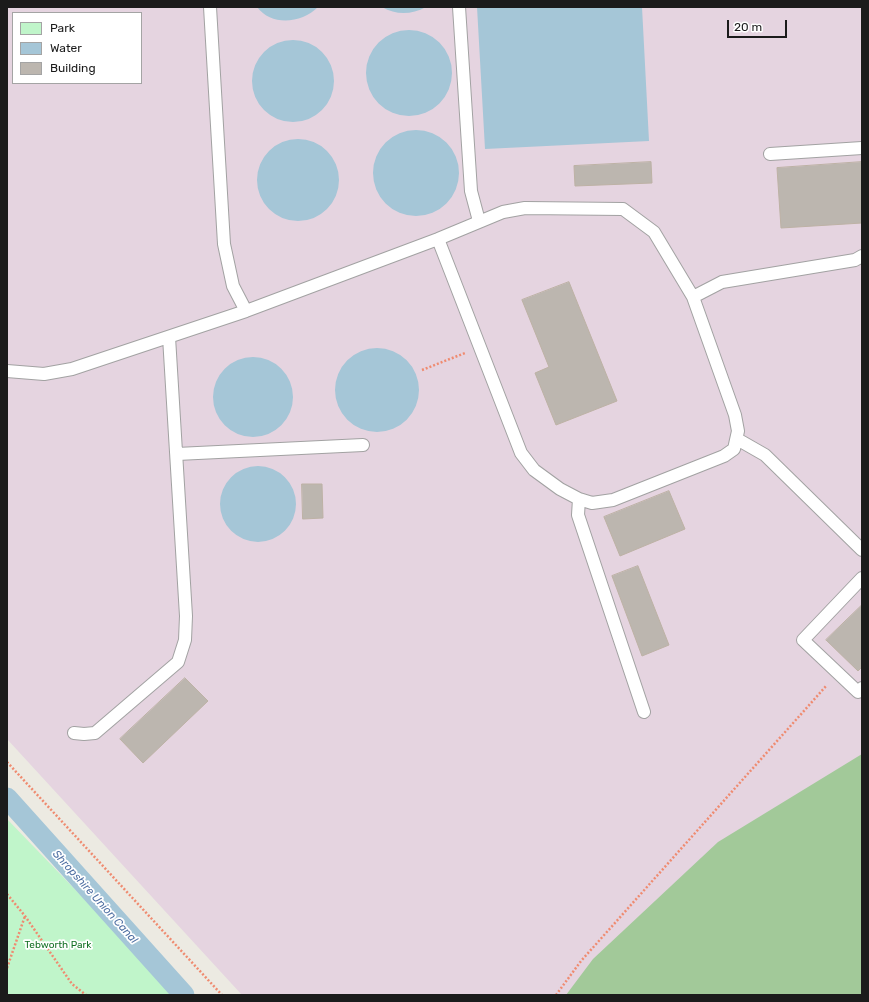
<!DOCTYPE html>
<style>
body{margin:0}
#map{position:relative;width:869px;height:1002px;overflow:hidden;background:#eceae2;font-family:Rubik,sans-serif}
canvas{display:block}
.frame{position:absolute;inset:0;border:8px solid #1b1b1b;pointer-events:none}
.legend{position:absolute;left:12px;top:12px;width:130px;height:72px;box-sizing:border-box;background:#fff;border:1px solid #a4a4a4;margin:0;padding:5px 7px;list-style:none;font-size:12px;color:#1b1b1b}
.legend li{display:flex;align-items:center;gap:8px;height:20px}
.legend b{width:20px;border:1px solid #a4a4a4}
.scale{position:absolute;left:727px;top:20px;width:60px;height:18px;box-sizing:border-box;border:2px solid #1b1b1b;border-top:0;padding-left:5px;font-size:12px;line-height:14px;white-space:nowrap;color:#1b1b1b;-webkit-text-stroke:3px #fff;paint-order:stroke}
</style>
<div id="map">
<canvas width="869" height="1002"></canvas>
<div class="frame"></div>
<ul class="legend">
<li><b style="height:11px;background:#c0f5ca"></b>Park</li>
<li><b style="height:11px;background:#a5c6d7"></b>Water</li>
<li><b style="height:11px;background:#bcb6af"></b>Building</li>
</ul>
<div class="scale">20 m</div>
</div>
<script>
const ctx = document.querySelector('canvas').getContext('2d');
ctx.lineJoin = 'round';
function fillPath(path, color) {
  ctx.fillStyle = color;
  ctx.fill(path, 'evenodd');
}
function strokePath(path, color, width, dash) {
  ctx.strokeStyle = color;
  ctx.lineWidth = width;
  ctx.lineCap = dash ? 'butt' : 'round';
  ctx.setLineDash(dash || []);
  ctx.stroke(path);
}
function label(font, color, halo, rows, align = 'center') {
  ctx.font = font + ' Rubik,sans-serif';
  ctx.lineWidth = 3.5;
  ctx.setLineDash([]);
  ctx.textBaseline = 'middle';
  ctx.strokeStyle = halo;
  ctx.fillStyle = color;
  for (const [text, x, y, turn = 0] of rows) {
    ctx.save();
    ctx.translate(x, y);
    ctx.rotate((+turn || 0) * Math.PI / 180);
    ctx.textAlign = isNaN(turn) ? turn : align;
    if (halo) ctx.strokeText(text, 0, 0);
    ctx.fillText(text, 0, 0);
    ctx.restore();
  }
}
const industrial = new Path2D(`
 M 7,7 L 862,7 L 862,995 L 242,995 L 7,739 ZM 13,13 L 141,13 L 141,83 L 13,83 Z`);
const forest = new Path2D(`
 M 862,754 L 862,995 L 566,995 L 593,959 L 718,842 Z`);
const park = new Path2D(`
 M 7,819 L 149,966 L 175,995 L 7,995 Z`);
const water = new Path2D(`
 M 257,7 L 318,7 C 302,23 272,27 257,7 Z
 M 382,7 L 426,7 C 411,15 396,15 382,7 Z
 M 477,7 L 642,7 L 649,141 L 485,149 Z
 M366 73a43 43 0 1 1 86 0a43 43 0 1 1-86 0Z
 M252 81a41 41 0 1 1 82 0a41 41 0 1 1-82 0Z
 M373 173a43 43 0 1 1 86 0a43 43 0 1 1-86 0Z
 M257 180a41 41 0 1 1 82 0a41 41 0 1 1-82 0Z
 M335 390a42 42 0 1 1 84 0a42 42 0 1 1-84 0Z
 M213 397a40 40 0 1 1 80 0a40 40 0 1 1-80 0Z
 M220 504a38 38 0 1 1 76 0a38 38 0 1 1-76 0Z`);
const canal = new Path2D(`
 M 7,798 L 184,995`);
const building = new Path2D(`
 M 651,162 L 652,183 L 575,186 L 574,166 Z
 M 862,162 L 862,223 L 781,228 L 777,168 Z
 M 569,282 L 617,401 L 556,425 L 535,373 L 549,367 L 522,300 Z
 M 302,484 L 322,484 L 323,518 L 303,519 Z
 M 669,491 L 685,529 L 620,556 L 604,517 Z
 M 638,566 L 669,645 L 642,656 L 612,576 Z
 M 862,605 L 862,667 L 858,671 L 826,640 Z
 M 185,678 L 208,701 L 143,763 L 120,739 Z`);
const path = new Path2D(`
 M 422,370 L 465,353
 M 7,762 L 222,995
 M 7,894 L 25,916 L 72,984 L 86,995
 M 7,968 L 25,916
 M 556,995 L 581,961 L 827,685`);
const lane = new Path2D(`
 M 210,7 L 224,244 L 233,286 L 246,311
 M 459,7 L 471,191 L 479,221
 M 770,154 L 862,148
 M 693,297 L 722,282 L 855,260 L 862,256
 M 7,371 L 44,374 L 72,369 L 246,311 L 438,239 L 503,212 L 525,208 L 623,209 L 654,232 L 693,297 L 735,415 L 738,431 L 734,449 L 724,456 L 613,500 L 592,503 L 579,499 L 560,489 L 534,470 L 521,453 L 438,239
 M 737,439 L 765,455 L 862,550
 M 177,454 L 363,445
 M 579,499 L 578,515 L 644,712
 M 862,578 L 803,640 L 858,692 L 862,688
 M 74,733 L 84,734 L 95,733 L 178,662 L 185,640 L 186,616 L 169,337`);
const parkNames = [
 ["Tebworth Park",58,945]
];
const waterNames = [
 ["Shropshire Union Canal",95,897,48]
];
fillPath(industrial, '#e5d4e0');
fillPath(forest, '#a2c999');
fillPath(park, '#c0f5ca');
fillPath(water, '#a5c6d7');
strokePath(canal, '#a5c6d7', 21);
fillPath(building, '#bcb6af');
strokePath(building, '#bdb2a5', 1);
strokePath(lane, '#a2a2a2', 14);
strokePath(path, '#ef8b70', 2.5, [2, 2]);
strokePath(lane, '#fff', 12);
label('10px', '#137024', '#fff', parkNames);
label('italic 11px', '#5070a3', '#fff', waterNames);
</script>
